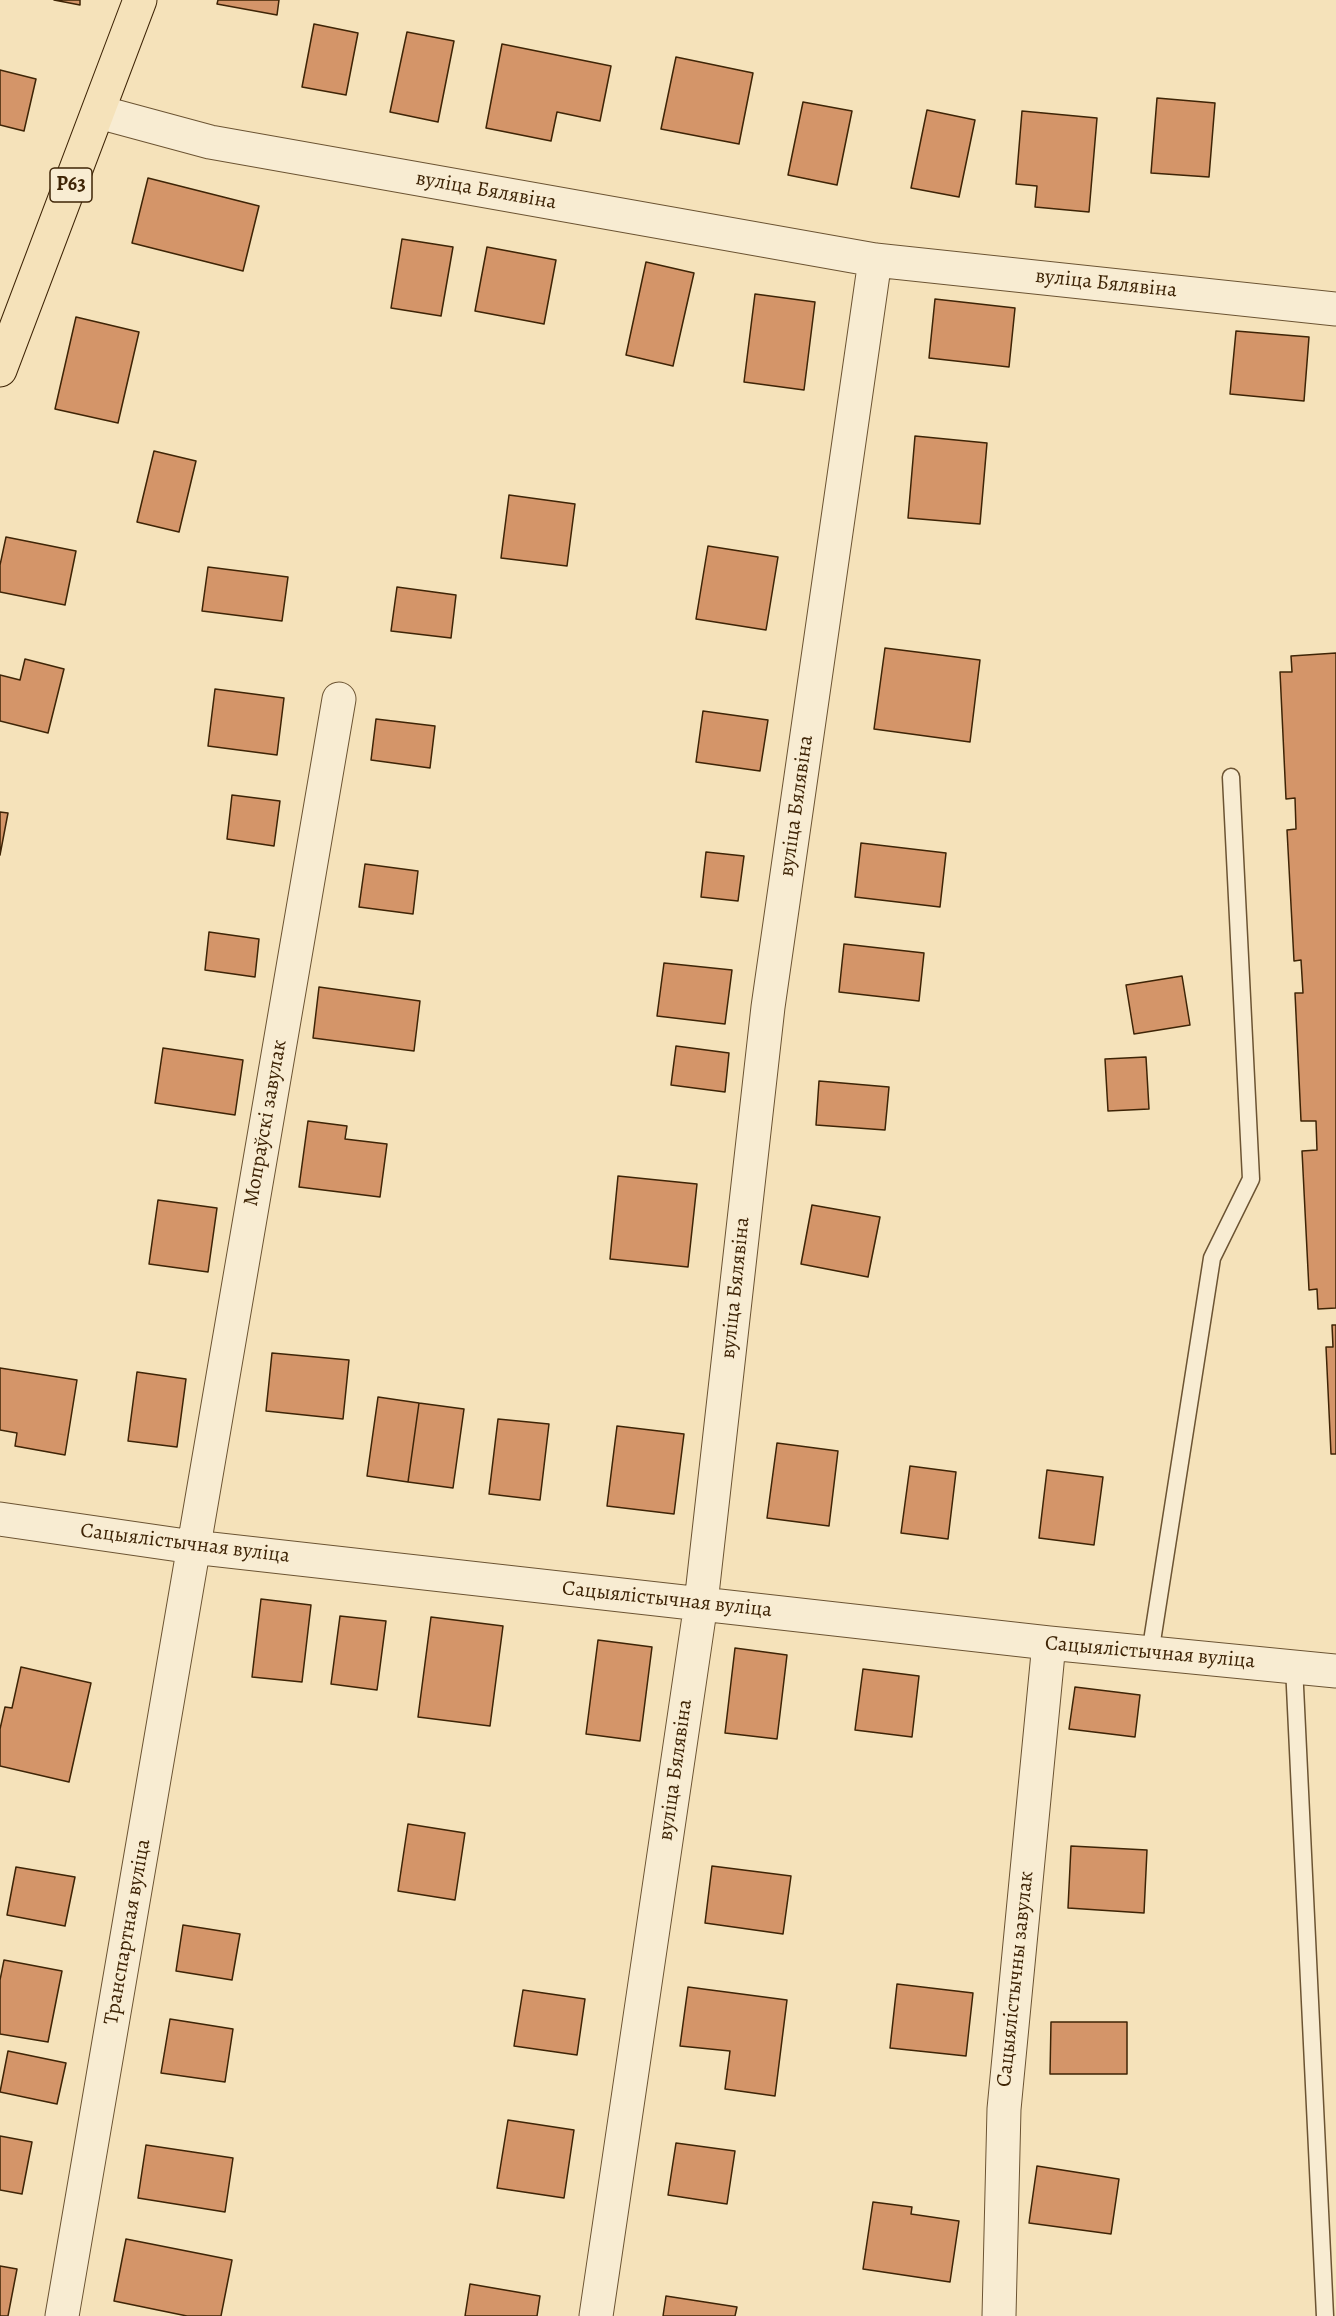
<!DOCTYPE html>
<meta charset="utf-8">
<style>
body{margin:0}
canvas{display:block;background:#f5e2ba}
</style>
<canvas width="1336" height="2316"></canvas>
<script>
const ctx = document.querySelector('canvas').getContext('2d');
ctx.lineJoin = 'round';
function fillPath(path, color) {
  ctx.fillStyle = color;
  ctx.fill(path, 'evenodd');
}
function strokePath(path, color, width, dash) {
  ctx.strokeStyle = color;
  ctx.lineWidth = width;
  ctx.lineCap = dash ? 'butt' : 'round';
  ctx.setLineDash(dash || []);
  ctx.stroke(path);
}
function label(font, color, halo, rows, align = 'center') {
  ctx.font = font + ' Alegreya,serif';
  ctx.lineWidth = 4.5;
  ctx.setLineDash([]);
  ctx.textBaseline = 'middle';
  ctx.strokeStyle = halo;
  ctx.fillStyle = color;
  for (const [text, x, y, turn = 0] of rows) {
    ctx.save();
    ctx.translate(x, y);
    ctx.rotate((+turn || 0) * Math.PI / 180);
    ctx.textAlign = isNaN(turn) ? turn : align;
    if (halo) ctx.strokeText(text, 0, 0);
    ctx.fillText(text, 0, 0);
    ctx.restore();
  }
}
const building = new Path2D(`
 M 54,0 L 80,0 L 80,5 Z
 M 218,0 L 279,0 L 277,15 L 217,4 Z
 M 314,24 L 358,33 L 346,95 L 302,87 Z
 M 407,32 L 454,41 L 438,122 L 390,112 Z
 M 502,44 L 611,66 L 600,121 L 557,112 L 551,141 L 486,128 Z
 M 676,57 L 753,73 L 739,144 L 661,129 Z
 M 0,70 L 36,79 L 24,131 L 0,125 Z
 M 1157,98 L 1215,103 L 1209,177 L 1151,173 Z
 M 803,102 L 852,111 L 837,185 L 788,175 Z
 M 927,110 L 975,120 L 959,197 L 911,188 Z
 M 1022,111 L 1097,118 L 1089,212 L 1035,207 L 1037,186 L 1016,184 Z
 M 148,178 L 259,206 L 243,271 L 132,243 Z
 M 402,239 L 453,247 L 441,316 L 391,308 Z
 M 487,247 L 556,260 L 544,324 L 475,311 Z
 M 646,262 L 694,273 L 673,366 L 626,355 Z
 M 755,294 L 815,302 L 804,390 L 744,382 Z
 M 935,299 L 1015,308 L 1009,367 L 929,358 Z
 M 76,317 L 139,332 L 118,423 L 55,409 Z
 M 1236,331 L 1309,337 L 1304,401 L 1230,394 Z
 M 915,436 L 987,443 L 980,524 L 908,518 Z
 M 154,451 L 196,461 L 179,532 L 137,522 Z
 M 509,495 L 575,504 L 567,566 L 501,558 Z
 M 6,537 L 76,551 L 65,605 L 0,592 L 0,565 Z
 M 708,546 L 778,557 L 766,630 L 696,619 Z
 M 208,567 L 288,577 L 282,621 L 202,611 Z
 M 397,587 L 456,595 L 451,638 L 391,631 Z
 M 885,648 L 980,660 L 970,742 L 874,729 Z
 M 1336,653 L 1336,1308 L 1318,1309 L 1317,1289 L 1309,1290 L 1302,1151 L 1317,1150 L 1316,1121 L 1301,1121 L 1295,993 L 1303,993 L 1301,960 L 1294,961 L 1287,830 L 1296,829 L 1295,798 L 1286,799 L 1280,672 L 1292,672 L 1291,656 Z
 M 25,659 L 64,669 L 48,733 L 0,721 L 0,675 L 20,680 Z
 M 215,689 L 284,698 L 277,755 L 208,746 Z
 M 703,711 L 768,720 L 760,771 L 696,762 Z
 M 376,719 L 435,726 L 430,768 L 371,760 Z
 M 232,795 L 280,801 L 274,846 L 227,839 Z
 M 0,812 L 8,813 L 0,855 Z
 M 861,843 L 946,853 L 940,907 L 855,897 Z
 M 706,852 L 744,856 L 738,901 L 701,897 Z
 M 365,864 L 418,871 L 413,914 L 359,907 Z
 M 209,932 L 259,939 L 255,977 L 205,970 Z
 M 844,944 L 924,953 L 919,1001 L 839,992 Z
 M 664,963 L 732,970 L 725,1024 L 657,1016 Z
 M 1182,976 L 1190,1025 L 1134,1034 L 1126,985 Z
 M 319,987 L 420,1001 L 414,1051 L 313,1038 Z
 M 676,1046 L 729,1053 L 725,1092 L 671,1085 Z
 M 163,1048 L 243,1060 L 235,1115 L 155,1103 Z
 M 1146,1057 L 1149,1109 L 1108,1111 L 1105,1059 Z
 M 819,1081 L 889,1087 L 885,1130 L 816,1125 Z
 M 308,1121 L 347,1126 L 345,1139 L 387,1144 L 380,1197 L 299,1187 Z
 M 618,1176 L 697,1184 L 688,1267 L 610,1259 Z
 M 158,1200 L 217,1208 L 208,1272 L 149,1264 Z
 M 812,1205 L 880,1217 L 868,1277 L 801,1264 Z
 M 1332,1325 L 1336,1325 L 1336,1454 L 1331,1454 L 1326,1347 L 1333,1347 Z
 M 272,1353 L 349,1360 L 343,1419 L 266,1411 Z
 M 0,1368 L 77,1380 L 65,1455 L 15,1446 L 17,1433 L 0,1430 Z
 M 137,1372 L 186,1379 L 177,1447 L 128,1441 Z
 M 378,1397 L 419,1403 L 408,1482 L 367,1476 Z
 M 419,1403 L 464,1409 L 453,1488 L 408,1482 Z
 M 498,1419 L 549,1424 L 540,1500 L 489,1494 Z
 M 617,1426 L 684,1434 L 674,1514 L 607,1506 Z
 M 777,1443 L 838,1451 L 829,1526 L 767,1518 Z
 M 910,1466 L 956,1472 L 948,1539 L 901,1533 Z
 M 1047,1470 L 1103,1477 L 1094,1545 L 1039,1538 Z
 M 261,1599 L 311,1605 L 302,1682 L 252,1677 Z
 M 340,1616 L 386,1621 L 377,1690 L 331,1684 Z
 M 431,1617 L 503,1626 L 490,1726 L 418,1717 Z
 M 598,1640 L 652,1647 L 640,1741 L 586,1734 Z
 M 735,1648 L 787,1655 L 777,1739 L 725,1733 Z
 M 21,1667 L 91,1683 L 69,1782 L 0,1766 L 0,1729 L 5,1707 L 12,1708 Z
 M 863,1669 L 919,1676 L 912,1737 L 855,1730 Z
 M 1075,1687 L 1140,1695 L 1135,1737 L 1069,1729 Z
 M 408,1824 L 465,1833 L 455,1900 L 398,1891 Z
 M 1071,1846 L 1147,1850 L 1144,1913 L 1068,1908 Z
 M 712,1866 L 791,1876 L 783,1934 L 705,1923 Z
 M 16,1867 L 75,1877 L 65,1926 L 7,1915 Z
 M 183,1925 L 240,1934 L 232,1980 L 176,1971 Z
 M 4,1960 L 62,1971 L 48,2042 L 0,2034 L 0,1980 Z
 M 897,1984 L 973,1993 L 966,2056 L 890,2048 Z
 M 688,1987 L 787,2000 L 775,2096 L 725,2089 L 730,2051 L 680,2046 Z
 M 523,1990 L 585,1999 L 577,2055 L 514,2046 Z
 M 170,2019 L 233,2029 L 225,2082 L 161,2073 Z
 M 1051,2022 L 1127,2022 L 1127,2074 L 1050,2074 Z
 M 8,2051 L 66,2063 L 57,2104 L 0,2092 Z
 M 508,2120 L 574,2130 L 564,2198 L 497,2188 Z
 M 0,2136 L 32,2142 L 22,2194 L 0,2190 Z
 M 676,2143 L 735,2151 L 727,2204 L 668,2195 Z
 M 146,2145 L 233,2158 L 225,2212 L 138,2198 Z
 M 1037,2166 L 1119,2179 L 1111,2234 L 1029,2223 Z
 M 873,2202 L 912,2207 L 911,2214 L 959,2221 L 950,2282 L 863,2269 Z
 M 126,2239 L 232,2260 L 221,2316 L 187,2316 L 114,2301 Z
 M 0,2266 L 17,2269 L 8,2316 L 0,2316 Z
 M 470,2284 L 540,2296 L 537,2316 L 465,2316 Z
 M 666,2296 L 737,2307 L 735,2316 L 663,2316 Z`);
const lane = new Path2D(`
 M 1150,1654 L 1212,1258 L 1251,1179 L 1231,777
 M 1294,1666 L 1325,2316`);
const street = new Path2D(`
 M 99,112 L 210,142 L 875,260 L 1336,309
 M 0,1519 L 193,1547 L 1049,1643 L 1336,1671
 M 62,2316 L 339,699
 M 596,2316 L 701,1603 L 768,1007 L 875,260
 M 999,2316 L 1004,2109 L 1049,1643`);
const primary = new Path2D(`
 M 0,370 L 140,0`);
const shields = [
 [71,185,42]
];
const shieldNames = [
 ["Р63",71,185]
];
const streetNames = [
 ["вуліца Бялявіна",486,191,10],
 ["вуліца Бялявіна",1106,284,6],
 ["вуліца Бялявіна",797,806,-82],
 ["Мопраўскі завулак",266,1123,-80],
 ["вуліца Бялявіна",736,1288,-84],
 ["Сацыялістычная вуліца",185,1544,7],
 ["Сацыялістычная вуліца",667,1600,6],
 ["Сацыялістычная вуліца",1150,1653,5],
 ["вуліца Бялявіна",676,1770,-82],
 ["Транспартная вуліца",128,1932,-80],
 ["Сацыялістычны завулак",1016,1979,-84]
];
fillPath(building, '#d49569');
strokePath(building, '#3e2406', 1.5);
strokePath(lane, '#6c5433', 19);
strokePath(street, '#6c5433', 35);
strokePath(primary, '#3e2406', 35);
strokePath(lane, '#f8ecd2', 16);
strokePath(street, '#f8ecd2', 33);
strokePath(primary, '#f5e2ba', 33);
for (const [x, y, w] of shields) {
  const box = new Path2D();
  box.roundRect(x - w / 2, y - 17, w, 34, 4.5);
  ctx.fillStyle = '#f8ecd2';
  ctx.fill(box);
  strokePath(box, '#3e2406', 1.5);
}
label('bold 20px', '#3e2406', null, shieldNames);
label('21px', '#3e2406', '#f8ecd2', streetNames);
</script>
